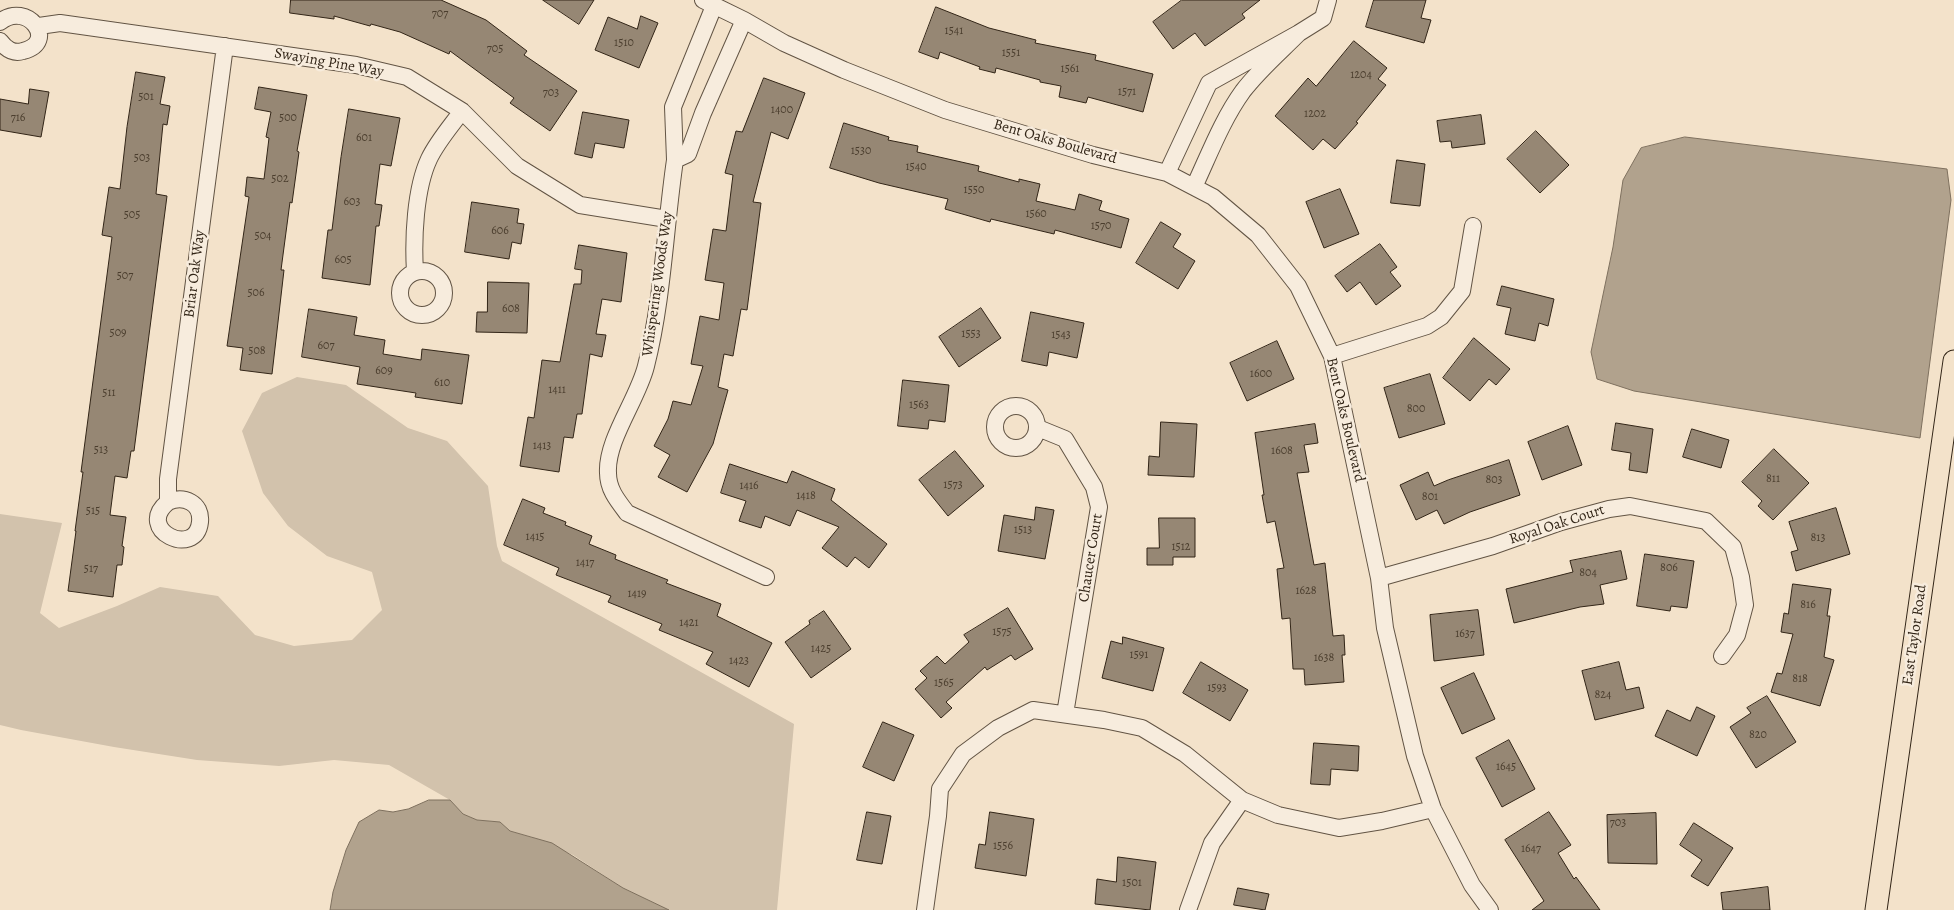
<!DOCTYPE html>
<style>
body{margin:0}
canvas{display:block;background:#f3e2ca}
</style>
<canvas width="1954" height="910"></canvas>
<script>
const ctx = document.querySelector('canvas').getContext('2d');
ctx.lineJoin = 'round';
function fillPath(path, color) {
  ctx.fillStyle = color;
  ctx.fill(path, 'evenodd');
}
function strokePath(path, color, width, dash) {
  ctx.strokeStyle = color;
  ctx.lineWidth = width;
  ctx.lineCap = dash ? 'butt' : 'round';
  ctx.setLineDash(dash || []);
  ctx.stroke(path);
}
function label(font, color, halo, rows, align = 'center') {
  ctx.font = font + ' Alegreya,serif';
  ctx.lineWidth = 5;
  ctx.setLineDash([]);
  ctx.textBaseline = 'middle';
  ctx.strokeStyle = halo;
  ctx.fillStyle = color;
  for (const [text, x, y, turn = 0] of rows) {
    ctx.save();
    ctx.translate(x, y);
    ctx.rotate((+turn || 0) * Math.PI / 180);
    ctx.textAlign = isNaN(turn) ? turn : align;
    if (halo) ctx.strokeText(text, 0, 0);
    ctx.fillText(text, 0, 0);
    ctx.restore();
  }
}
const green = new Path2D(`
 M 297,377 L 346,385 L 408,428 L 447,441 L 488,486 L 497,546 L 502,561 L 794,724 L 777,910 L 669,910 L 623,888 L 573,855 L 532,837 L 510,831 L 500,822 L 477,820 L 463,814 L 450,800 L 389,765 L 334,760 L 279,766 L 197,760 L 114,747 L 21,730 L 0,725 L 0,514 L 62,523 L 40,613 L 59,628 L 117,606 L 160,587 L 218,596 L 255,635 L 294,646 L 352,640 L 382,610 L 372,572 L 327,556 L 288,526 L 263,493 L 242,431 L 262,393 Z`);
const water = new Path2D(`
 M 1685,137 L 1947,169 L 1951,200 L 1920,438 L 1634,391 L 1597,379 L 1591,352 L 1613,247 L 1623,180 L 1641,148 Z
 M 429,800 L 450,800 L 463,814 L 477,820 L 500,822 L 510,831 L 552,843 L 623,888 L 669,910 L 330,910 L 333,892 L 346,850 L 359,822 L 379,810 L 393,812 L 408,809 Z`);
const building = new Path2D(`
 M 291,0 L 441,0 L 486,20 L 527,51 L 524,55 L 577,91 L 550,131 L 510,103 L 514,98 L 450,51 L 449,54 L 400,32 L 371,24 L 370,26 L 334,16 L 334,19 L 290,13 Z
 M 543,0 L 594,0 L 579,24 Z
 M 1182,0 L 1260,0 L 1242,14 L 1245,18 L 1205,46 L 1195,33 L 1173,49 L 1153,22 Z
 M 1374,0 L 1426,0 L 1421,18 L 1431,20 L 1424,43 L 1366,27 Z
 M 936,7 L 989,28 L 1036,40 L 1035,43 L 1096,55 L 1095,60 L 1153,74 L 1143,112 L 1088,97 L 1086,103 L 1059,97 L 1061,86 L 1040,82 L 1040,80 L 996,68 L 995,73 L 979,69 L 980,67 L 940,52 L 938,59 L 919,52 Z
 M 641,16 L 658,23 L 639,68 L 595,50 L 608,17 L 637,29 Z
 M 1354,41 L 1387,68 L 1378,79 L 1386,85 L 1356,122 L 1358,123 L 1335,149 L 1323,139 L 1313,150 L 1275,116 L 1308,78 L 1316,86 Z
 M 136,72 L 165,77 L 160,104 L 170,106 L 167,125 L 163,124 L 156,194 L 167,196 L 134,451 L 131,451 L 127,478 L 115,476 L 110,515 L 126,517 L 122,546 L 124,547 L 122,565 L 117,565 L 113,597 L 68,591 L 76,531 L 75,531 L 83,472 L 81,472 L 112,237 L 102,235 L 109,187 L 120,189 L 127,127 Z
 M 764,78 L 805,93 L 788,139 L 771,132 L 753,202 L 761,203 L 747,310 L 741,309 L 733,356 L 724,354 L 718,387 L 728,390 L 713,444 L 687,492 L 658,477 L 670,455 L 654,446 L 668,419 L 673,401 L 691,405 L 703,366 L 691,364 L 700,316 L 719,320 L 724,283 L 705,280 L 713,229 L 726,231 L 733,175 L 725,173 L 736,131 L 742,132 Z
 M 259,87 L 307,95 L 297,151 L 299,152 L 292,203 L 290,202 L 281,270 L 284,270 L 272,374 L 240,370 L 243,348 L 227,346 L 249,197 L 245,196 L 247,177 L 264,179 L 269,138 L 266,137 L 271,112 L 255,109 Z
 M 30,89 L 49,92 L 41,137 L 0,130 L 0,99 L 28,104 Z
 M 349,109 L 400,118 L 391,166 L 380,164 L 375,204 L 382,205 L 379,226 L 376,226 L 370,285 L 322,278 L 328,230 L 332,230 L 341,157 Z
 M 583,112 L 629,120 L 624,148 L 595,143 L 592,158 L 575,154 Z
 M 1481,115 L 1485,144 L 1452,148 L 1451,141 L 1440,142 L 1437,121 Z
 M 844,123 L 889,137 L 888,140 L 918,146 L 917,152 L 979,166 L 978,171 L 1019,182 L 1019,179 L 1040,184 L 1036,201 L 1075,210 L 1079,194 L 1102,201 L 1099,210 L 1129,219 L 1121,248 L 1055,230 L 1054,234 L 991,219 L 990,222 L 945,209 L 948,199 L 879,183 L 830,168 Z
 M 1536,131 L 1569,165 L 1540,193 L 1507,159 Z
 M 1397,160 L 1425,164 L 1420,206 L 1391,203 Z
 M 1340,189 L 1359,234 L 1324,248 L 1306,202 Z
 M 472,202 L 519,209 L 517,223 L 524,224 L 521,244 L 512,242 L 509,259 L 465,252 Z
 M 1161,222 L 1181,234 L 1173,247 L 1195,261 L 1178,289 L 1136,263 Z
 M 1380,244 L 1397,267 L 1390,272 L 1401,286 L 1376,305 L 1360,282 L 1347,292 L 1335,276 Z
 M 579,245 L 627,253 L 621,302 L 602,299 L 596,334 L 606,335 L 602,357 L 590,354 L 582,414 L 577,414 L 573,438 L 564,437 L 559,472 L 520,466 L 528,417 L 534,418 L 542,360 L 560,362 L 574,284 L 581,284 L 582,270 L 575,269 Z
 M 488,282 L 529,283 L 527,333 L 476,332 L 477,312 L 487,312 Z
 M 1502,286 L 1554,299 L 1548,326 L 1539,323 L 1535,341 L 1505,334 L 1511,308 L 1497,305 Z
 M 981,308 L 1001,338 L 959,367 L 939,337 Z
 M 309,309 L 357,317 L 354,335 L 385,340 L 383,354 L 421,360 L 422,349 L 469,355 L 462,404 L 415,397 L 416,393 L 357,384 L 360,367 L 302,357 Z
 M 1031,312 L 1084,323 L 1077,358 L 1049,352 L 1047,366 L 1022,361 Z
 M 1474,338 L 1510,369 L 1496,385 L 1489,379 L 1470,401 L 1443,378 Z
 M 1277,341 L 1294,379 L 1247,401 L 1230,363 Z
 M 1430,374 L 1445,424 L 1399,438 L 1384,388 Z
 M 903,380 L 949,385 L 945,422 L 929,420 L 928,429 L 898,426 Z
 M 1161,422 L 1197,424 L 1194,477 L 1148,475 L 1149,456 L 1159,457 Z
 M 1616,423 L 1653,429 L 1647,473 L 1629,470 L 1631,453 L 1612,450 Z
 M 1315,424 L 1318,443 L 1304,445 L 1309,472 L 1297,473 L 1314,565 L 1325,563 L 1333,636 L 1344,635 L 1345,655 L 1342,655 L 1344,682 L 1305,685 L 1304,669 L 1293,669 L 1290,618 L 1282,619 L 1277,569 L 1284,568 L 1275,521 L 1267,523 L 1262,495 L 1264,495 L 1255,433 Z
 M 1568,426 L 1582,465 L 1542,480 L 1528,442 Z
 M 1692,429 L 1729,440 L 1721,468 L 1683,457 Z
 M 1774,449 L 1809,483 L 1773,520 L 1758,506 L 1762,501 L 1742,482 Z
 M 955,451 L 984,486 L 948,516 L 919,480 Z
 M 1509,460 L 1520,495 L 1470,512 L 1444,524 L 1437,510 L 1416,520 L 1400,485 L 1428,472 L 1434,486 L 1448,480 Z
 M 730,464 L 787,483 L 792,471 L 835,489 L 831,500 L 887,544 L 869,568 L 855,557 L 847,567 L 822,548 L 839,527 L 797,510 L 790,526 L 765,516 L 761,528 L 739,521 L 746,501 L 721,493 Z
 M 523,499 L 545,508 L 543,513 L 566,522 L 565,525 L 592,536 L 589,544 L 616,555 L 615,559 L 668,580 L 666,583 L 721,604 L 717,616 L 772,643 L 749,687 L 706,664 L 713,652 L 659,630 L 662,624 L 608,602 L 611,596 L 556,575 L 559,568 L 504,545 Z
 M 1036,507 L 1054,510 L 1045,559 L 998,551 L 1004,515 L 1034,520 Z
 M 1836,508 L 1850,554 L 1796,571 L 1791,552 L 1798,550 L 1789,522 Z
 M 1159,518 L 1195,518 L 1195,557 L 1173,557 L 1173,565 L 1147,565 L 1147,548 L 1159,548 Z
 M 1621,551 L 1627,579 L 1600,585 L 1604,604 L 1580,607 L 1514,623 L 1506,589 L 1573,572 L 1570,561 Z
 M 1645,554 L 1694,561 L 1687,608 L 1671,606 L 1670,611 L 1637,606 Z
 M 1793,584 L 1831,589 L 1827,616 L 1830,616 L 1824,657 L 1834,660 L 1820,706 L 1771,692 L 1777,673 L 1782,674 L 1793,634 L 1781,632 L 1784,613 L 1788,614 Z
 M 1008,608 L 1033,649 L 1015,660 L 1011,655 L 987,670 L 985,667 L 946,702 L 952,708 L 941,718 L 915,689 L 927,678 L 920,671 L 937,656 L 945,664 L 969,642 L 964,635 Z
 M 1478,610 L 1484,655 L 1434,661 L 1430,615 Z
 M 824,611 L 851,649 L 811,678 L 785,642 L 810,624 L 809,621 Z
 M 1123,637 L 1164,648 L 1153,691 L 1102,678 L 1111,641 L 1122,644 Z
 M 1201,662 L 1248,690 L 1230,721 L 1183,693 Z
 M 1619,662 L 1626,690 L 1639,687 L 1644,708 L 1595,720 L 1582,671 Z
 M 1474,673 L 1495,719 L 1462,734 L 1441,688 Z
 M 1767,696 L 1796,742 L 1756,768 L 1730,727 L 1751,713 L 1747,708 Z
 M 1697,707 L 1715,716 L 1697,756 L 1655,736 L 1667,710 L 1690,721 Z
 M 883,722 L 914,735 L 894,781 L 863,767 Z
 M 1509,740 L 1535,789 L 1502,807 L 1476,758 Z
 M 1314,743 L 1359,746 L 1358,771 L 1331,769 L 1330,785 L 1311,784 Z
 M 867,812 L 891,816 L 882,864 L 857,860 Z
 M 990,812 L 1034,819 L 1026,876 L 975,868 L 979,844 L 985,845 Z
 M 1549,812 L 1571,845 L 1558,853 L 1574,879 L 1576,877 L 1600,910 L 1532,910 L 1544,901 L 1505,840 Z
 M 1656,813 L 1657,864 L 1608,863 L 1607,815 Z
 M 1694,823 L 1733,848 L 1708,886 L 1691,876 L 1702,860 L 1680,845 Z
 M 1118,857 L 1156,862 L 1150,910 L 1095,904 L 1097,879 L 1116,882 Z
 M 1768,887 L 1770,910 L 1723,910 L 1721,893 Z
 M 1238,888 L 1269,894 L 1265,910 L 1234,905 Z`);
const minor = new Path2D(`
 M 703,0 L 744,20 L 784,43 L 844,70 L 945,110 L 1093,155 L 1167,173 L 1213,197 L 1258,235 L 1298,286 L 1332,356 L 1379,578 L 1385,628 L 1415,756 L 1433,809 L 1472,885 L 1490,910
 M 714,6 L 673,107 L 675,160 L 688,154 L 703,113 L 744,20
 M 0,22 C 27,0 59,42 23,51 C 13,54 6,49 0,41
 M 39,26 L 60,23 L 356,65 L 407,77 L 462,111 L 517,166 L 580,205 L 667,219
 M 1299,33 L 1323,18 L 1328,0
 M 675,160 C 665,228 663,299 646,366 C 638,399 606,440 608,473 C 608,489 617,500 627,513 L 766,577
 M 1167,173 L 1209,83 L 1299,33 C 1280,52 1259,70 1243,91 C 1222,120 1209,155 1194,187
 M400 293a22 22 0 1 1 44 0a22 22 0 1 1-44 0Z
 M 415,272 C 413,239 415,189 429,159 C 437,142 451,126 462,111
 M 1332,356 L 1427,326 L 1441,317 L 1462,291 L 1473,226
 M995 427a21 21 0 1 1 42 0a21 21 0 1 1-42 0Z
 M 1038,428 L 1065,439 L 1094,487 L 1099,507 L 1065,714
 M 168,502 C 184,495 202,503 200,522 C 196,559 134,530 168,502 L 168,479 L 225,46
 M 1379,578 L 1493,546 L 1561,522 L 1609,509 L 1630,506 L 1706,521 L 1733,547 L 1741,577 L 1745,605 L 1737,635 L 1722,656
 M 925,910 L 938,816 L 940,789 L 963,754 L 998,728 L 1033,710 L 1104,720 L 1142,728 L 1185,754 L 1242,800 L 1278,815 L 1339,828 L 1382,821 L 1433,809
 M 1188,910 L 1212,843 L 1242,800`);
const major = new Path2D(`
 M 1876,910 L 1954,361`);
const numberNames = [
 ["707",440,14],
 ["1541",954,31],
 ["1510",624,43],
 ["705",495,49],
 ["1551",1011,53],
 ["1561",1070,69],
 ["1204",1361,75],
 ["1571",1127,92],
 ["703",551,93],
 ["501",146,97],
 ["1400",782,110],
 ["1202",1315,114],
 ["716",18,118],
 ["500",288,118],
 ["601",364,138],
 ["1530",861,151],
 ["503",142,158],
 ["1540",916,167],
 ["502",280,179],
 ["1550",974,190],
 ["603",352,202],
 ["1560",1036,214],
 ["505",132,215],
 ["1570",1101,226],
 ["606",500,231],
 ["504",263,236],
 ["605",343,260],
 ["507",125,276],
 ["506",256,293],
 ["608",511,309],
 ["509",118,333],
 ["1553",971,334],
 ["1543",1061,335],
 ["607",326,346],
 ["508",257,351],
 ["609",384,371],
 ["1600",1261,374],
 ["610",442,383],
 ["1411",557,390],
 ["511",109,393],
 ["1563",919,405],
 ["800",1416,409],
 ["1413",542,446],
 ["513",101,450],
 ["1608",1282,451],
 ["811",1773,479],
 ["803",1494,480],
 ["1573",953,485],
 ["1416",749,486],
 ["1418",806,496],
 ["801",1430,497],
 ["515",93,511],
 ["1513",1023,530],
 ["1415",535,537],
 ["813",1818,538],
 ["1512",1181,547],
 ["1417",585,563],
 ["806",1669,568],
 ["517",91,569],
 ["804",1588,573],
 ["1628",1306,591],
 ["1419",637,594],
 ["816",1808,605],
 ["1421",689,623],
 ["1575",1002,632],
 ["1637",1465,634],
 ["1425",821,649],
 ["1591",1139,655],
 ["1638",1324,658],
 ["1423",739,661],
 ["818",1800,679],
 ["1565",944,683],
 ["1593",1217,688],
 ["824",1603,695],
 ["820",1758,735],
 ["1645",1506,767],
 ["703",1618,823],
 ["1556",1003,846],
 ["1647",1531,849],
 ["1501",1132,883]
];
const streetNames = [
 ["Swaying Pine Way",329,63,10],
 ["Bent Oaks Boulevard",1055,142,16],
 ["Briar Oak Way",195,274,-83],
 ["Whispering Woods Way",658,284,-82],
 ["Bent Oaks Boulevard",1345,420,77],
 ["Royal Oak Court",1557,525,-18],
 ["Chaucer Court",1091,558,-81],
 ["East Taylor Road",1915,635,-82]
];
fillPath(green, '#d2c2ac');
fillPath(water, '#b1a28d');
strokePath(water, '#7e705e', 1);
fillPath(building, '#968774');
strokePath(building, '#322517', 1);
strokePath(minor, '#625444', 18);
strokePath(major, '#322517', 23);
strokePath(minor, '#f7ecdd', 16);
strokePath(major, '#f3e2ca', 21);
label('12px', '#4b3e2e', null, numberNames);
label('15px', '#322517', '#f7ecdd', streetNames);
</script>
